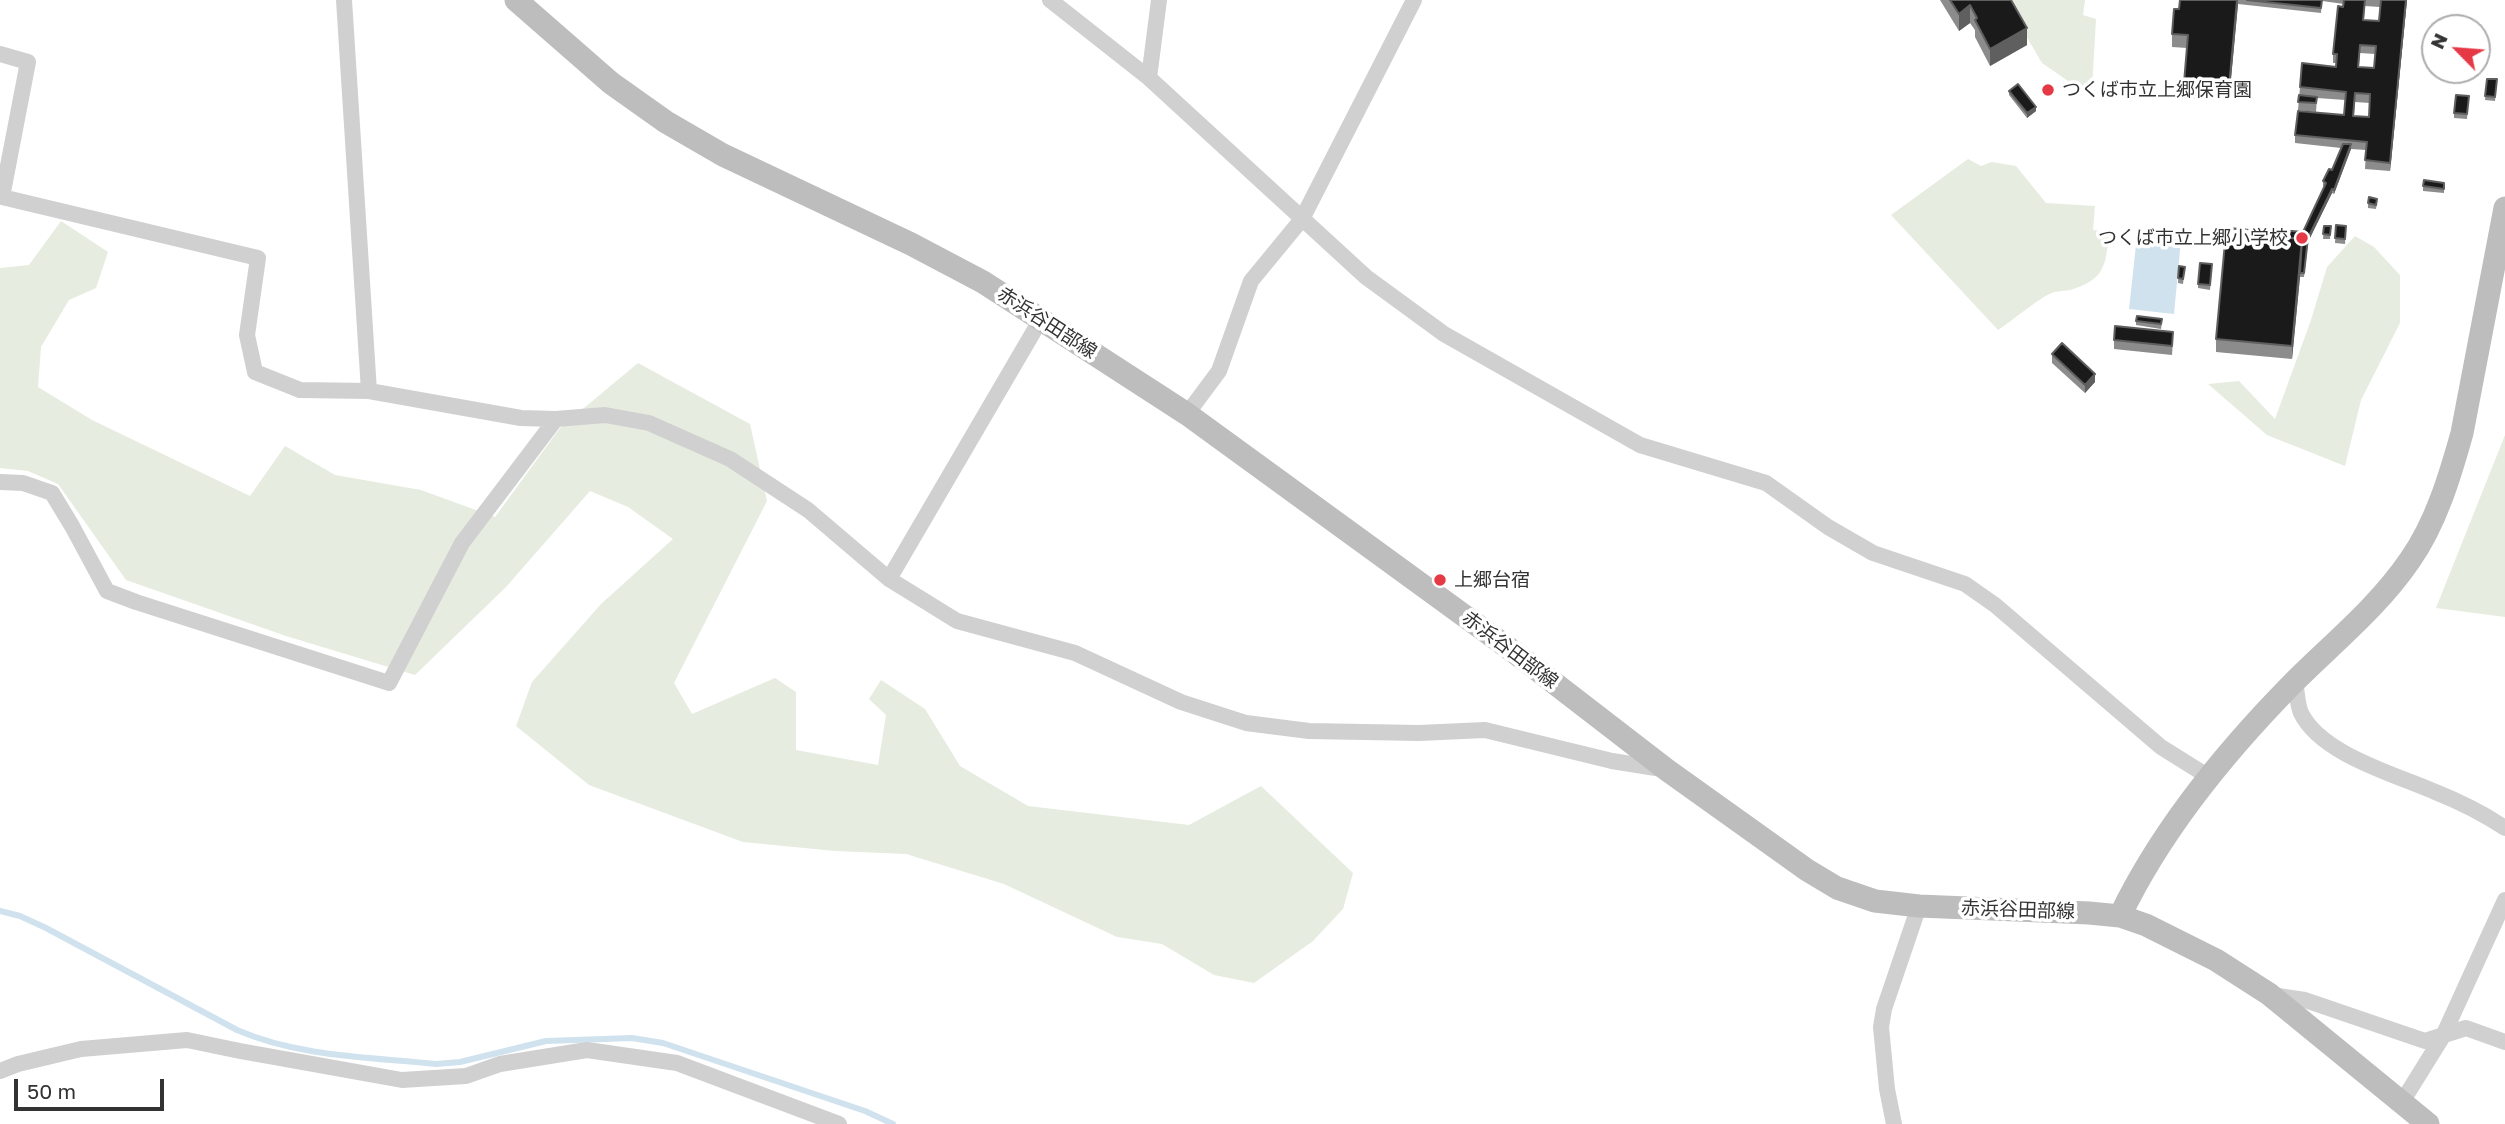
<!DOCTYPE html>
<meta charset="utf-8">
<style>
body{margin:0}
#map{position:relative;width:2505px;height:1124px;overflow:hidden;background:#fff;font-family:"Golos Text",sans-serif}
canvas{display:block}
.north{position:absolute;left:2421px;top:14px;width:70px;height:70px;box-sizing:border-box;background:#fff;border:2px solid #adadad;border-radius:50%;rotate:295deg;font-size:19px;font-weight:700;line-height:28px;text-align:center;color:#333}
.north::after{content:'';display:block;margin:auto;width:24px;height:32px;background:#e63946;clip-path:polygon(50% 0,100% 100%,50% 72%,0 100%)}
.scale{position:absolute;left:14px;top:1079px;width:150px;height:32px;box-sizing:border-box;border:4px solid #333;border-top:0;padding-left:9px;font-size:21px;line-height:24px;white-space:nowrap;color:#333;-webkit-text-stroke:5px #fff;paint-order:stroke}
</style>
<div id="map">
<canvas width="2505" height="1124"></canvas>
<div class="north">N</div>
<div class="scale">50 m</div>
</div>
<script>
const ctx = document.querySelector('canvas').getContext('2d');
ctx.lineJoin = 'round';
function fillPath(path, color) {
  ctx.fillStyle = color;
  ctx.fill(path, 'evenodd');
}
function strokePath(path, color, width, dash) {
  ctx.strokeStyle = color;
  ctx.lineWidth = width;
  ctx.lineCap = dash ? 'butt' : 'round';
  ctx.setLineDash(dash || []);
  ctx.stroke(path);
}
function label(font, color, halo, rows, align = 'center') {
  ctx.font = font + ' "Golos Text","Noto Sans JP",sans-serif';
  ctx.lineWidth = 7;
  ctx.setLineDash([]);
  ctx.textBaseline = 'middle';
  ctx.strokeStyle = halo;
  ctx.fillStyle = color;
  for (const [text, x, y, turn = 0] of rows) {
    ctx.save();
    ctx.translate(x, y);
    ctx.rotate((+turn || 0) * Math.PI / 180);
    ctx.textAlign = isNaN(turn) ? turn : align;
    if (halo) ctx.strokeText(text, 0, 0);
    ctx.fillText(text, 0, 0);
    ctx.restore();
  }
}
const green = new Path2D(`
 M 2005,0 L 2085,0 L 2083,15 L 2096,19 L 2092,89 L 2071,83 L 2042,63 Z
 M 1968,159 L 1981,166 L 1992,162 L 2016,166 L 2046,203 L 2095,206 L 2093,230 L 2109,232 C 2106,265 2105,280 2070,290 C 2065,291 2059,291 2054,292 C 2040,297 2012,321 1998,330 L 1891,215 Z
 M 61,221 L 108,252 L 96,288 L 69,300 L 41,347 L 38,387 L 92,420 L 250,496 L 285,446 L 335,475 L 421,490 L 495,517 L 560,428 L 638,363 L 750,424 L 767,501 L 674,683 L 692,714 L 775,678 L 796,692 L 796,750 L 878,765 L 886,715 L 869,699 L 881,680 L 925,709 L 960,766 L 1028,806 L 1189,825 L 1261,786 L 1353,873 L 1343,909 L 1313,941 L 1254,983 L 1214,975 L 1162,944 L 1117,937 L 1004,884 L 906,854 L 835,851 L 743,842 L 589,785 L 516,726 L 532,682 L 601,604 L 673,539 L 628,507 L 590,491 L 506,587 L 415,675 L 286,636 L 126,580 L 58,484 L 28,471 L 0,468 L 0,268 L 29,265 Z
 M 2355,236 L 2374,247 L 2400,275 L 2400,323 L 2361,400 L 2345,466 L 2267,435 L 2208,384 L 2239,381 L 2275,419 L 2311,320 L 2327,267 Z
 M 2505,435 L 2505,617 L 2436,608 Z`);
const water = new Path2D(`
 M 2137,236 L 2181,240 L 2174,314 L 2129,309 Z`);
const stream = new Path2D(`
 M 0,911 L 20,916 L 46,928 L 237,1030 C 299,1057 370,1057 436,1064 L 460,1062 L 546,1041 L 632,1038 L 663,1043 L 865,1111 L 893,1124`);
const street = new Path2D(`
 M 344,0 L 369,391
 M 1050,0 L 1149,78 L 1366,277 L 1444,334 L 1640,445 L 1766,483 L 1828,527 L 1873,553 L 1965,584 L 1995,605 L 2161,747 L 2209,777
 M 0,54 L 28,62 L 2,197 L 258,258 L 247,335 L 255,372 L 300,390 L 369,391 L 521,418 L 556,419 L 605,415 L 649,423 L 730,459 L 808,510 L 889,579 L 957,621 L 1075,653 L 1181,702 L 1246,723 L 1309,731 L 1419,733 L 1485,730 L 1612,761 L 1662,769
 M 1149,78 L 1159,0
 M 1187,414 L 1219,371 L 1251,281 L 1302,219 L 1414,0
 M 0,482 L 23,483 L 52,493 L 72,526 L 107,591 L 136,602 L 389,683 L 462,543 L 556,419
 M 889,579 L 1041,319
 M 2295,681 C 2297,691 2297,704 2301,713 C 2321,754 2394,774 2433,791 C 2458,801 2483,813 2505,828
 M 2271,995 L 2305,1000 L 2425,1041 L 2466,1028 L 2505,1042
 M 0,1071 L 18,1064 L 81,1049 L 187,1040 L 240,1051 L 402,1080 L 466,1076 L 500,1064 L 587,1050 L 677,1063 L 839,1124
 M 2402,1102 L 2443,1036 L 2505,900
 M 1894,1124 L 1887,1089 L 1881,1027 L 1884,1009 L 1919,906`);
const secondary = new Path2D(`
 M 516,0 L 611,83 L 666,122 L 723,155 L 911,244 L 983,282 L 1187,414 L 1514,652 L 1667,770 L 1807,870 L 1837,888 L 1875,901 L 1919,906 L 2089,913 L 2120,916 L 2146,925 L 2216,960 L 2269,994 L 2428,1124
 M 2120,916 C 2161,830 2227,750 2293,683 C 2333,643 2378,607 2410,560 C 2436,523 2450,476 2462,433 L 2505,208`);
const wall = new Path2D(`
 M 1940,0 L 2011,0 L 2027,45 L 1990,66 L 1975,37 L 1975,30 L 1970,23 L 1959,31 Z
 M 2180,0 L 2407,0 L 2390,171 L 2365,169 L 2366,150 L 2351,149 L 2334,194 L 2332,193 L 2308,242 L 2304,277 L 2300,277 L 2292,359 L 2216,352 L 2216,339 L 2280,233 L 2303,232 L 2325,186 L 2323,186 L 2323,181 L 2332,170 L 2341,148 L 2295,143 L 2295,135 L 2344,115 L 2345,100 L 2317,98 L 2316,112 L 2298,110 L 2300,87 L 2336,67 L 2336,63 L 2333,63 L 2333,54 L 2344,4 L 2322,1 L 2321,13 L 2238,4 L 2229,100 L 2203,98 L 2202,100 L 2184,96 L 2187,48 L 2172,47 L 2172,34 L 2179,9 ZM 2365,6 L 2380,7 L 2379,21 L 2364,20 ZM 2360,53 L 2375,54 L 2374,68 L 2359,67 ZM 2355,102 L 2370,103 L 2369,117 L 2354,116 Z
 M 2487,79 L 2497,79 L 2495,101 L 2485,100 Z
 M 2009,91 L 2036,111 L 2027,118 L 2009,95 Z
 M 2469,96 L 2467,119 L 2454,118 L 2454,113 Z
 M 2423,186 L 2444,188 L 2444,193 L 2423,191 Z
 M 2368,203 L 2377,203 L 2376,209 L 2368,208 Z
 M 2336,225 L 2346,226 L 2345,244 L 2335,243 Z
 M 2324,226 L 2331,226 L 2330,239 L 2323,239 Z
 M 2179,266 L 2185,267 L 2183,284 L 2178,283 Z
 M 2212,269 L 2210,290 L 2198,288 L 2198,284 Z
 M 2136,321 L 2162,323 L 2161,329 L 2136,325 Z
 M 2114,340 L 2173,341 L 2172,355 L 2114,349 Z
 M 2052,354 L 2095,382 L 2085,393 L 2052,363 Z`);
const shadedWall = new Path2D(`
 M 2237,0 L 2238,4 L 2229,100 L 2229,87 Z
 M 2406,0 L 2407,0 L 2390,171 L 2390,163 Z
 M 1970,5 L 1970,23 L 1959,31 L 1959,14 Z
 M 2027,28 L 2027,45 L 1990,66 L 1990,49 Z
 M 2036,107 L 2036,111 L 2027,118 L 2027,113 Z
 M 2351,144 L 2351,149 L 2334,194 L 2334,190 Z
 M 2332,189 L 2332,193 L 2308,242 L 2304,277 L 2308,238 Z
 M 2302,239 L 2300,277 L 2292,359 L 2292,346 Z
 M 2095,374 L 2095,382 L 2085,393 L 2085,385 Z`);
const building = new Path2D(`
 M 1950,0 L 2011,0 L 2027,28 L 1990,49 L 1975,20 L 1977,18 L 1970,5 L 1959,14 Z
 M 2180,0 L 2237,0 L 2229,87 L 2203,84 L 2202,87 L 2184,83 L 2188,35 L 2172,34 L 2174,9 L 2179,9 Z
 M 2247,0 L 2322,0 L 2321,8 Z
 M 2344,0 L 2365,0 L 2363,20 L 2379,21 L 2381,0 L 2406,0 L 2390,163 L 2365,160 L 2367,142 L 2295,135 L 2298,111 L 2344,115 L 2346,92 L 2300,87 L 2302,63 L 2336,67 L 2337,54 L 2333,54 L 2338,6 L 2343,7 ZM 2360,45 L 2376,46 L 2374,68 L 2358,67 ZM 2355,93 L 2370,94 L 2369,117 L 2353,116 Z
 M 2487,79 L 2497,79 L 2495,97 L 2485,96 Z
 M 2018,84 L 2036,107 L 2027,113 L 2009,91 Z
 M 2299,95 L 2317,97 L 2316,103 L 2298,102 Z
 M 2456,95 L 2469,96 L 2467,114 L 2454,113 Z
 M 2343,144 L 2351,144 L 2334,190 L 2332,189 L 2308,238 L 2304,273 L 2300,273 L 2302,239 L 2229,233 L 2229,228 L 2280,233 L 2281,230 L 2303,232 L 2326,183 L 2323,181 L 2329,169 L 2332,170 Z
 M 2424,180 L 2444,183 L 2444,189 L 2423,186 Z
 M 2369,197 L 2377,199 L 2376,205 L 2368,203 Z
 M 2336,225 L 2346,226 L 2345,239 L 2335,238 Z
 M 2324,226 L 2331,226 L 2330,235 L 2323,234 Z
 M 2226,232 L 2302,239 L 2292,346 L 2216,339 Z
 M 2200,263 L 2212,264 L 2210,285 L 2198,284 Z
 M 2179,266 L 2185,267 L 2183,279 L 2178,278 Z
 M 2137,316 L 2162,319 L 2161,324 L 2136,321 Z
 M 2115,326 L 2173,332 L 2172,346 L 2114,340 Z
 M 2062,343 L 2095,374 L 2085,385 L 2052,354 Z`);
const markers = [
 [2048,90,7,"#e63946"],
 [2302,238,7,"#e63946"],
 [1440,580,7,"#e63946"]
];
const poiNames = [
 ["つくば市立上郷保育園",2062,90],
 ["つくば市立上郷小学校",2288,238,"right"],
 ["上郷台宿",1454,580]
];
const streetNames = [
 ["赤浜谷田部線",1047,323,33],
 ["赤浜谷田部線",1510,650,37],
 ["赤浜谷田部線",2018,910,2]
];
fillPath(green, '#e6ecdf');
fillPath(water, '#cfe2ee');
strokePath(stream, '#cfe2ee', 6);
strokePath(street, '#d0d0d0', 16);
strokePath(secondary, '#bdbdbd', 23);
fillPath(wall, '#8c8c8c');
fillPath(shadedWall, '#5f5f5f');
fillPath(building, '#1a1a1a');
strokePath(building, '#5f5f5f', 2);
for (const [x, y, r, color] of markers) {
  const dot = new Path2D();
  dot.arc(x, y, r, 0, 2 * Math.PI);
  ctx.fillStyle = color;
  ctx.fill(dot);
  strokePath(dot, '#fff', 2.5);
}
label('19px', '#333', '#fff', poiNames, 'left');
label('19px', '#333', '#fff', streetNames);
</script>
